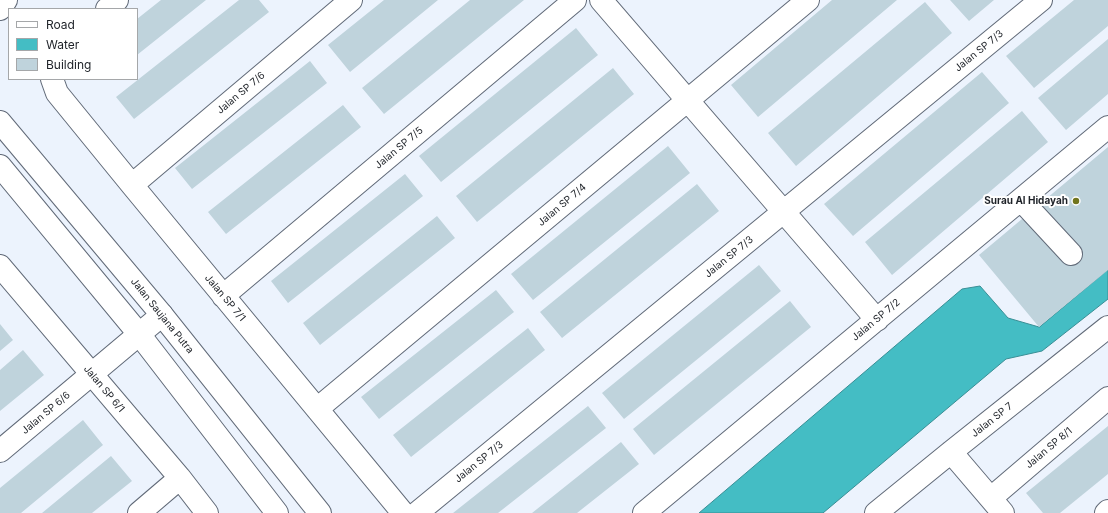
<!DOCTYPE html>
<style>
body{margin:0}
#map{position:relative;width:1108px;height:513px;overflow:hidden;background:#ecf3fd;font-family:Inter,sans-serif}
canvas{display:block}
.legend{position:absolute;left:8px;top:8px;width:130px;height:72px;box-sizing:border-box;background:#fff;border:1px solid #a5a7a9;margin:0;padding:5px 7px;list-style:none;font-size:12px;color:#1e2228}
.legend li{display:flex;align-items:center;gap:8px;height:20px}
.legend b{width:20px;border:1px solid #a5a7a9}
</style>
<div id="map">
<canvas width="1108" height="513"></canvas>
<ul class="legend">
<li><b style="height:5px;background:#fff"></b>Road</li>
<li><b style="height:11px;background:#44bdc4"></b>Water</li>
<li><b style="height:11px;background:#bfd3dc"></b>Building</li>
</ul>
</div>
<script>
const ctx = document.querySelector('canvas').getContext('2d');
ctx.lineJoin = 'round';
function fillPath(path, color) {
  ctx.fillStyle = color;
  ctx.fill(path, 'evenodd');
}
function strokePath(path, color, width, dash) {
  ctx.strokeStyle = color;
  ctx.lineWidth = width;
  ctx.lineCap = dash ? 'butt' : 'round';
  ctx.setLineDash(dash || []);
  ctx.stroke(path);
}
function label(font, color, halo, rows, align = 'center') {
  ctx.font = font + ' Inter,sans-serif';
  ctx.lineWidth = 4;
  ctx.setLineDash([]);
  ctx.textBaseline = 'middle';
  ctx.strokeStyle = halo;
  ctx.fillStyle = color;
  for (const [text, x, y, turn = 0] of rows) {
    ctx.save();
    ctx.translate(x, y);
    ctx.rotate((+turn || 0) * Math.PI / 180);
    ctx.textAlign = isNaN(turn) ? turn : align;
    if (halo) ctx.strokeText(text, 0, 0);
    ctx.fillText(text, 0, 0);
    ctx.restore();
  }
}
const water = new Path2D(`
 M 1108,270 L 1108,299 L 1042,351 L 1006,359 L 823,513 L 699,513 L 962,289 L 980,286 L 1008,318 L 1039,327 Z`);
const building = new Path2D(`
 M 161,0 L 206,0 L 137,55 L 137,19 Z
 M 239,0 L 259,0 L 269,12 L 134,119 L 116,97 Z
 M 384,0 L 438,0 L 350,72 L 328,45 Z
 M 470,0 L 524,0 L 384,114 L 362,88 Z
 M 832,0 L 897,0 L 758,117 L 731,85 Z
 M 950,0 L 994,0 L 969,21 Z
 M 1074,0 L 1108,0 L 1108,26 L 1034,88 L 1006,56 Z
 M 925,2 L 952,33 L 796,166 L 768,133 Z
 M 576,28 L 598,55 L 441,182 L 419,156 Z
 M 1108,39 L 1108,94 L 1066,130 L 1038,98 Z
 M 310,61 L 327,83 L 192,189 L 175,168 Z
 M 613,68 L 634,94 L 477,222 L 456,196 Z
 M 982,72 L 1009,103 L 853,236 L 824,204 Z
 M 343,105 L 361,127 L 226,234 L 208,212 Z
 M 1022,111 L 1048,142 L 892,275 L 865,242 Z
 M 668,146 L 690,173 L 533,300 L 511,274 Z
 M 1108,147 L 1108,270 L 1039,327 L 979,255 Z
 M 405,174 L 423,196 L 288,303 L 271,281 Z
 M 697,184 L 719,211 L 562,338 L 540,312 Z
 M 437,216 L 455,238 L 320,345 L 303,323 Z
 M 759,265 L 781,291 L 624,419 L 602,393 Z
 M 496,290 L 514,312 L 379,419 L 361,397 Z
 M 790,301 L 811,327 L 654,455 L 633,429 Z
 M 0,324 L 13,340 L 0,351 Z
 M 528,328 L 545,350 L 411,457 L 393,435 Z
 M 23,350 L 44,375 L 0,411 L 0,370 Z
 M 588,406 L 606,428 L 498,513 L 453,513 Z
 M 83,420 L 103,445 L 21,513 L 0,513 L 0,488 Z
 M 1108,426 L 1108,474 L 1060,513 L 1043,513 L 1026,493 Z
 M 621,442 L 639,464 L 577,513 L 532,513 Z
 M 111,456 L 132,481 L 92,513 L 42,513 Z`);
const minor = new Path2D(`
 M 601,0 L 877,320
 M 107,9 L 117,0
 M 52,79 L 57,93 L 132,185 L 403,513
 M 132,185 L 351,0
 M 1021,200 L 1071,254
 M 0,266 L 180,478 L 207,513
 M 223,296 L 575,0
 M 317,409 L 808,0
 M 0,451 L 162,315
 M 951,452 L 1003,513
 M 991,498 L 1108,398
 M 139,513 L 180,478
 M 417,513 L 1041,0
 M 644,513 L 1108,127
 M 876,513 L 951,452 L 1108,327
 M 1106,513 L 1108,511`);
const major = new Path2D(`
 M 0,9 L 6,0
 M 0,122 L 162,315 L 320,513
 M 0,166 L 139,334 L 277,513`);
const markers = [
 [1076,201,4,"#71751d"]
];
const streetNames = [
 ["Jalan SP 7/3",979,51,-39],
 ["Jalan SP 7/6",241,93,-40],
 ["Jalan SP 7/5",399,148,-40],
 ["Jalan SP 7/4",562,205,-40],
 ["Jalan SP 7/3",729,257,-39],
 ["Jalan SP 7/1",225,298,50],
 ["Jalan Saujana Putra",162,316,51],
 ["Jalan SP 7/2",876,320,-40],
 ["Jalan SP 6/1",104,389,50],
 ["Jalan SP 6/6",46,413,-40],
 ["Jalan SP 7",992,420,-38],
 ["Jalan SP 8/1",1049,448,-40],
 ["Jalan SP 7/3",479,462,-39]
];
const poiNames = [
 ["Surau Al Hidayah",1068,201]
];
fillPath(water, '#44bdc4');
strokePath(water, '#398e95', 1);
fillPath(building, '#bfd3dc');
strokePath(minor, '#616a78', 24);
strokePath(major, '#616a78', 24);
strokePath(minor, '#fff', 22);
strokePath(major, '#fff', 22);
for (const [x, y, r, color] of markers) {
  const dot = new Path2D();
  dot.arc(x, y, r, 0, 2 * Math.PI);
  ctx.fillStyle = color;
  ctx.fill(dot);
  strokePath(dot, '#fff', 1.5);
}
label('10px', '#1e2228', '#fff', streetNames);
label('bold 10px', '#1e2228', '#fff', poiNames, 'right');
</script>
